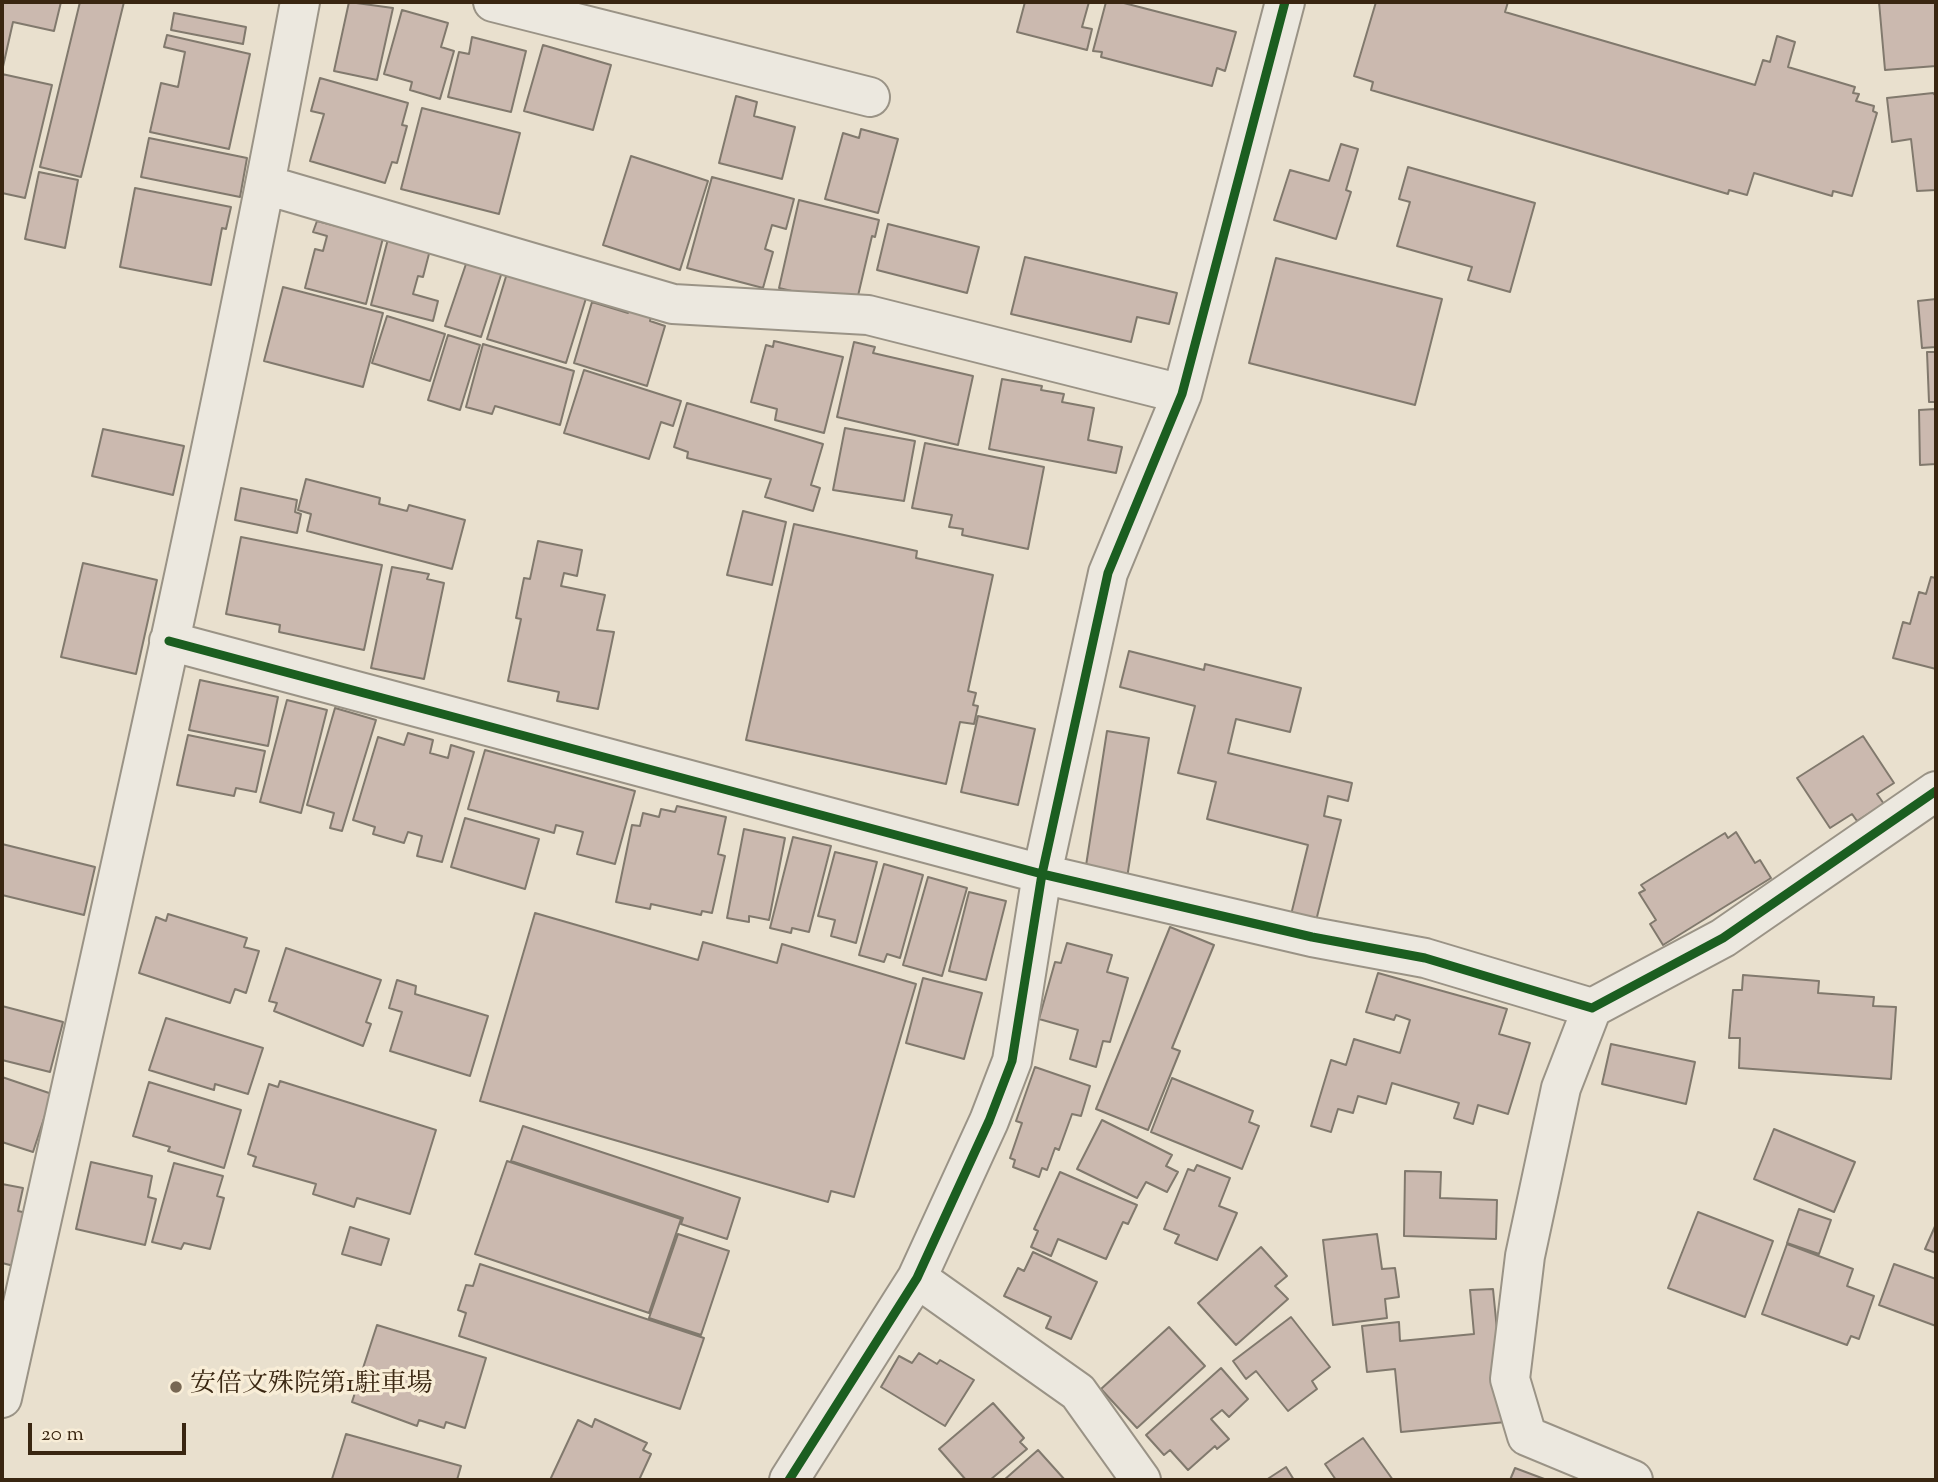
<!DOCTYPE html>
<meta charset="utf-8">
<style>
body{margin:0}
#map{position:relative;width:1938px;height:1482px;overflow:hidden;background:#e9e0ce;font-family:"Sorts Mill Goudy",serif}
canvas{display:block}
.frame{position:absolute;inset:0;border:4px solid #392611;pointer-events:none}
.scale{position:absolute;left:28px;top:1423px;width:158px;height:32px;box-sizing:border-box;border:4px solid #392611;border-top:0;padding-left:9px;font-size:21px;line-height:24px;white-space:nowrap;color:#392611;-webkit-text-stroke:5px #f8edd7;paint-order:stroke}
</style>
<div id="map">
<canvas width="1938" height="1482"></canvas>
<div class="frame"></div>
<div class="scale">20 m</div>
</div>
<script>
const ctx = document.querySelector('canvas').getContext('2d');
ctx.lineJoin = 'round';
function fillPath(path, color) {
  ctx.fillStyle = color;
  ctx.fill(path, 'evenodd');
}
function strokePath(path, color, width, dash) {
  ctx.strokeStyle = color;
  ctx.lineWidth = width;
  ctx.lineCap = dash ? 'butt' : 'round';
  ctx.setLineDash(dash || []);
  ctx.stroke(path);
}
function label(font, color, halo, rows, align = 'center') {
  ctx.font = font + ' "Sorts Mill Goudy","Noto Serif JP",serif';
  ctx.lineWidth = 7;
  ctx.setLineDash([]);
  ctx.textBaseline = 'middle';
  ctx.strokeStyle = halo;
  ctx.fillStyle = color;
  for (const [text, x, y, turn = 0] of rows) {
    ctx.save();
    ctx.translate(x, y);
    ctx.rotate((+turn || 0) * Math.PI / 180);
    ctx.textAlign = isNaN(turn) ? turn : align;
    if (halo) ctx.strokeText(text, 0, 0);
    ctx.fillText(text, 0, 0);
    ctx.restore();
  }
}
const building = new Path2D(`
 M 2,2 L 61,2 L 54,31 L 13,22 L 2,71 Z
 M 80,2 L 124,2 L 81,177 L 40,167 Z
 M 349,2 L 393,8 L 377,80 L 334,71 Z
 M 1025,2 L 1089,2 L 1082,27 L 1092,29 L 1087,50 L 1017,32 Z
 M 1106,2 L 1120,2 L 1236,32 L 1225,71 L 1217,68 L 1212,86 L 1101,57 L 1102,52 L 1093,51 Z
 M 1376,2 L 1508,2 L 1505,12 L 1755,85 L 1763,60 L 1770,62 L 1777,36 L 1795,42 L 1788,67 L 1855,87 L 1853,93 L 1859,94 L 1856,101 L 1874,106 L 1873,111 L 1877,113 L 1852,196 L 1833,191 L 1832,196 L 1754,173 L 1747,195 L 1729,190 L 1728,194 L 1371,90 L 1373,82 L 1354,76 Z
 M 1879,2 L 1936,2 L 1936,66 L 1885,70 Z
 M 402,10 L 448,23 L 441,47 L 454,51 L 440,99 L 410,90 L 412,82 L 384,74 Z
 M 174,13 L 246,27 L 243,44 L 171,30 Z
 M 167,35 L 250,54 L 229,149 L 150,132 L 161,83 L 178,87 L 185,52 L 164,47 Z
 M 472,37 L 526,51 L 511,112 L 448,97 L 459,52 L 469,54 Z
 M 543,45 L 611,65 L 593,130 L 524,111 Z
 M 2,74 L 52,85 L 25,198 L 2,193 Z
 M 320,78 L 408,103 L 402,125 L 407,126 L 397,163 L 392,162 L 385,183 L 310,161 L 324,114 L 311,111 Z
 M 1933,93 L 1936,96 L 1936,190 L 1917,191 L 1911,139 L 1892,142 L 1887,98 Z
 M 736,96 L 757,102 L 754,116 L 795,127 L 782,179 L 719,163 Z
 M 422,108 L 520,133 L 499,214 L 401,189 Z
 M 861,129 L 898,139 L 878,213 L 825,199 L 843,133 L 859,138 Z
 M 149,138 L 247,158 L 240,197 L 141,177 Z
 M 1341,144 L 1358,149 L 1346,190 L 1351,192 L 1336,239 L 1274,220 L 1290,170 L 1329,181 Z
 M 631,156 L 708,181 L 680,270 L 603,245 Z
 M 1408,167 L 1535,203 L 1510,292 L 1468,280 L 1472,267 L 1397,246 L 1410,202 L 1399,199 Z
 M 39,172 L 78,180 L 65,248 L 25,239 Z
 M 712,177 L 794,199 L 786,229 L 772,225 L 765,249 L 773,252 L 763,288 L 687,268 Z
 M 135,188 L 231,207 L 226,229 L 222,228 L 211,285 L 120,267 Z
 M 799,200 L 879,220 L 875,237 L 872,236 L 857,300 L 834,301 L 779,288 Z
 M 317,221 L 383,238 L 366,304 L 305,288 L 315,249 L 323,251 L 327,236 L 313,232 Z
 M 888,224 L 979,247 L 967,293 L 877,270 Z
 M 388,239 L 430,250 L 423,277 L 418,276 L 413,294 L 438,301 L 433,321 L 371,305 Z
 M 1025,257 L 1177,293 L 1169,324 L 1137,317 L 1131,342 L 1011,314 Z
 M 1276,258 L 1442,299 L 1415,405 L 1249,363 Z
 M 467,261 L 502,272 L 481,337 L 445,326 Z
 M 508,270 L 587,295 L 566,363 L 487,339 Z
 M 283,287 L 383,313 L 363,387 L 264,361 Z
 M 1936,299 L 1936,347 L 1922,348 L 1918,301 Z
 M 592,302 L 628,313 L 630,307 L 652,313 L 650,321 L 665,326 L 647,386 L 574,363 Z
 M 387,316 L 445,334 L 430,381 L 372,363 Z
 M 448,335 L 480,345 L 460,410 L 428,400 Z
 M 774,341 L 843,357 L 824,433 L 775,420 L 777,409 L 751,402 L 766,345 L 773,347 Z
 M 854,342 L 875,347 L 873,353 L 973,376 L 958,445 L 837,417 Z
 M 483,344 L 574,371 L 560,425 L 495,406 L 492,414 L 466,407 Z
 M 1927,352 L 1936,352 L 1936,402 L 1929,402 Z
 M 584,370 L 681,401 L 673,426 L 661,422 L 649,459 L 564,433 Z
 M 1002,379 L 1042,386 L 1041,390 L 1064,394 L 1062,402 L 1094,408 L 1088,440 L 1122,447 L 1116,473 L 989,449 Z
 M 687,403 L 823,444 L 811,485 L 820,488 L 813,511 L 765,497 L 771,479 L 687,458 L 688,452 L 674,447 Z
 M 1936,409 L 1936,464 L 1920,465 L 1919,410 Z
 M 845,428 L 915,441 L 904,501 L 833,490 Z
 M 103,429 L 184,446 L 173,495 L 92,476 Z
 M 925,443 L 1044,467 L 1028,549 L 962,535 L 963,529 L 949,527 L 952,515 L 912,508 Z
 M 306,479 L 380,498 L 379,504 L 407,511 L 409,505 L 465,520 L 452,569 L 307,531 L 311,514 L 298,510 Z
 M 241,488 L 297,500 L 295,512 L 301,514 L 297,533 L 235,520 Z
 M 743,511 L 786,522 L 772,585 L 727,575 Z
 M 794,524 L 917,551 L 916,558 L 993,575 L 968,691 L 976,693 L 973,705 L 978,706 L 974,724 L 960,722 L 946,784 L 746,740 Z
 M 241,537 L 382,565 L 364,650 L 279,632 L 280,625 L 226,614 Z
 M 538,541 L 582,550 L 577,576 L 564,573 L 561,586 L 605,595 L 597,630 L 614,632 L 598,709 L 557,701 L 559,692 L 508,681 L 521,619 L 516,618 L 524,578 L 530,579 Z
 M 83,563 L 157,580 L 136,674 L 61,657 Z
 M 392,567 L 429,574 L 427,579 L 444,583 L 424,679 L 371,668 Z
 M 1931,577 L 1936,578 L 1936,669 L 1893,658 L 1903,622 L 1910,624 L 1919,592 L 1926,594 Z
 M 1129,651 L 1204,670 L 1205,664 L 1301,688 L 1290,732 L 1236,719 L 1228,753 L 1352,783 L 1348,801 L 1328,796 L 1324,816 L 1341,820 L 1314,929 L 1289,923 L 1308,845 L 1207,819 L 1216,782 L 1178,773 L 1195,706 L 1120,687 Z
 M 200,680 L 278,697 L 268,746 L 189,730 Z
 M 287,700 L 327,710 L 301,813 L 260,802 Z
 M 335,708 L 376,720 L 342,831 L 330,828 L 334,813 L 307,805 Z
 M 978,716 L 1035,729 L 1018,805 L 961,792 Z
 M 1107,731 L 1149,738 L 1127,878 L 1085,872 Z
 M 408,733 L 433,740 L 430,753 L 448,758 L 451,745 L 474,752 L 442,862 L 417,856 L 422,836 L 408,832 L 404,843 L 373,834 L 375,827 L 353,820 L 378,737 L 404,745 Z
 M 188,735 L 265,751 L 256,792 L 236,788 L 234,796 L 177,785 Z
 M 1863,736 L 1894,783 L 1877,794 L 1884,804 L 1857,821 L 1852,814 L 1830,828 L 1797,778 Z
 M 485,750 L 635,791 L 615,864 L 577,854 L 583,832 L 556,825 L 554,833 L 468,809 Z
 M 677,806 L 726,817 L 718,854 L 725,856 L 712,913 L 702,911 L 701,915 L 651,904 L 650,909 L 616,902 L 632,825 L 640,826 L 643,813 L 659,817 L 661,809 L 675,812 Z
 M 465,818 L 539,839 L 525,889 L 451,867 Z
 M 744,829 L 785,838 L 769,920 L 749,916 L 749,922 L 727,918 Z
 M 1736,832 L 1755,863 L 1760,860 L 1771,878 L 1663,945 L 1650,924 L 1656,920 L 1639,893 L 1645,890 L 1641,885 L 1725,833 L 1728,838 Z
 M 793,837 L 831,846 L 809,932 L 792,928 L 791,933 L 770,928 Z
 M 2,844 L 95,867 L 84,915 L 2,895 Z
 M 835,852 L 877,862 L 856,943 L 831,936 L 835,920 L 818,916 Z
 M 884,864 L 923,875 L 900,958 L 887,954 L 884,962 L 859,955 Z
 M 928,877 L 967,888 L 942,976 L 903,965 Z
 M 969,892 L 1006,901 L 986,980 L 949,971 Z
 M 535,913 L 698,960 L 703,942 L 777,963 L 782,944 L 916,984 L 854,1197 L 831,1191 L 828,1202 L 480,1101 Z
 M 168,914 L 247,938 L 244,947 L 259,951 L 246,993 L 235,989 L 230,1003 L 139,973 L 156,917 L 166,921 Z
 M 1170,927 L 1214,945 L 1172,1048 L 1180,1051 L 1148,1130 L 1096,1109 Z
 M 1067,943 L 1112,955 L 1107,972 L 1128,978 L 1110,1042 L 1103,1041 L 1096,1067 L 1070,1059 L 1078,1030 L 1039,1019 L 1055,962 L 1061,963 Z
 M 286,948 L 381,980 L 366,1022 L 371,1024 L 363,1046 L 274,1011 L 277,1003 L 269,1001 Z
 M 1378,973 L 1507,1009 L 1499,1034 L 1530,1043 L 1508,1114 L 1478,1105 L 1473,1124 L 1454,1118 L 1459,1103 L 1392,1083 L 1386,1104 L 1358,1096 L 1353,1113 L 1338,1109 L 1331,1132 L 1311,1126 L 1331,1060 L 1346,1065 L 1354,1039 L 1400,1053 L 1410,1020 L 1396,1015 L 1394,1020 L 1366,1012 Z
 M 1743,975 L 1819,981 L 1818,993 L 1874,997 L 1873,1006 L 1896,1007 L 1891,1079 L 1739,1068 L 1740,1038 L 1729,1038 L 1733,990 L 1742,990 Z
 M 923,978 L 982,993 L 964,1059 L 906,1043 Z
 M 397,980 L 416,986 L 415,994 L 488,1016 L 470,1076 L 390,1051 L 402,1012 L 389,1008 Z
 M 2,1006 L 63,1022 L 50,1072 L 2,1060 Z
 M 166,1018 L 263,1048 L 248,1094 L 215,1084 L 214,1090 L 149,1070 Z
 M 1611,1044 L 1695,1062 L 1686,1104 L 1602,1084 Z
 M 1035,1067 L 1090,1086 L 1081,1116 L 1072,1114 L 1059,1150 L 1055,1148 L 1047,1170 L 1042,1168 L 1039,1177 L 1013,1167 L 1015,1160 L 1010,1158 L 1022,1123 L 1016,1121 Z
 M 2,1077 L 52,1094 L 33,1152 L 2,1142 Z
 M 1172,1078 L 1253,1111 L 1249,1122 L 1259,1126 L 1242,1169 L 1151,1132 Z
 M 280,1081 L 436,1130 L 410,1214 L 357,1198 L 354,1207 L 313,1194 L 316,1184 L 253,1166 L 256,1157 L 248,1154 L 269,1084 L 278,1087 Z
 M 149,1082 L 241,1110 L 224,1168 L 168,1151 L 170,1147 L 133,1136 Z
 M 1102,1120 L 1172,1155 L 1166,1166 L 1178,1172 L 1167,1192 L 1146,1182 L 1137,1198 L 1077,1169 Z
 M 523,1126 L 740,1198 L 727,1239 L 681,1224 L 683,1218 L 511,1161 Z
 M 1774,1129 L 1855,1162 L 1834,1212 L 1754,1179 Z
 M 507,1161 L 681,1219 L 649,1313 L 475,1254 Z
 M 91,1162 L 152,1176 L 148,1197 L 156,1199 L 145,1245 L 76,1229 Z
 M 174,1163 L 223,1176 L 217,1196 L 224,1198 L 210,1249 L 184,1243 L 181,1249 L 152,1242 Z
 M 1197,1165 L 1230,1178 L 1219,1206 L 1237,1213 L 1217,1260 L 1175,1243 L 1179,1235 L 1164,1229 L 1188,1169 L 1194,1171 Z
 M 1405,1171 L 1441,1172 L 1440,1198 L 1497,1200 L 1496,1239 L 1404,1236 Z
 M 1060,1172 L 1137,1205 L 1128,1224 L 1123,1222 L 1106,1259 L 1058,1239 L 1051,1256 L 1031,1247 L 1038,1231 L 1034,1229 Z
 M 2,1184 L 23,1188 L 18,1211 L 27,1213 L 14,1266 L 2,1263 Z
 M 1799,1209 L 1831,1220 L 1819,1254 L 1787,1243 Z
 M 1698,1212 L 1773,1241 L 1745,1317 L 1668,1288 Z
 M 1936,1224 L 1936,1253 L 1925,1249 Z
 M 350,1227 L 389,1239 L 381,1265 L 342,1254 Z
 M 678,1234 L 729,1251 L 701,1335 L 649,1318 Z
 M 1377,1234 L 1382,1269 L 1395,1268 L 1399,1297 L 1385,1299 L 1387,1318 L 1333,1325 L 1323,1240 Z
 M 1787,1244 L 1853,1269 L 1847,1286 L 1874,1296 L 1859,1339 L 1851,1336 L 1847,1345 L 1762,1314 Z
 M 1261,1247 L 1287,1276 L 1275,1286 L 1288,1299 L 1236,1345 L 1198,1303 Z
 M 1033,1252 L 1097,1282 L 1071,1339 L 1046,1328 L 1051,1317 L 1004,1296 L 1018,1268 L 1024,1271 Z
 M 480,1264 L 704,1338 L 680,1409 L 459,1336 L 466,1313 L 458,1310 L 466,1285 L 473,1286 Z
 M 1894,1264 L 1936,1279 L 1936,1326 L 1879,1305 Z
 M 1493,1289 L 1506,1422 L 1401,1432 L 1395,1369 L 1367,1372 L 1362,1326 L 1399,1322 L 1400,1341 L 1474,1334 L 1470,1290 Z
 M 1291,1317 L 1330,1367 L 1312,1381 L 1317,1389 L 1288,1411 L 1256,1371 L 1246,1379 L 1233,1361 Z
 M 377,1325 L 486,1358 L 465,1428 L 446,1422 L 444,1428 L 419,1420 L 417,1426 L 352,1402 Z
 M 1169,1327 L 1205,1366 L 1137,1428 L 1101,1389 Z
 M 919,1353 L 937,1364 L 940,1360 L 974,1380 L 945,1426 L 881,1387 L 899,1356 L 912,1363 Z
 M 1221,1368 L 1248,1399 L 1229,1417 L 1222,1410 L 1211,1419 L 1229,1439 L 1217,1449 L 1215,1446 L 1188,1470 L 1170,1450 L 1164,1455 L 1146,1435 Z
 M 993,1403 L 1024,1438 L 1020,1442 L 1027,1449 L 990,1480 L 966,1480 L 939,1449 Z
 M 595,1419 L 647,1443 L 643,1450 L 651,1454 L 639,1480 L 550,1480 L 578,1420 L 592,1427 Z
 M 346,1434 L 461,1466 L 457,1480 L 332,1479 Z
 M 1363,1438 L 1393,1480 L 1336,1480 L 1325,1464 Z
 M 1038,1450 L 1065,1480 L 1004,1480 Z
 M 1286,1467 L 1294,1480 L 1266,1480 Z
 M 1515,1468 L 1547,1480 L 1510,1480 Z`);
const street = new Path2D(`
 M 493,2 L 870,97
 M 266,185 L 673,304 L 868,315 L 1182,394
 M 169,641 L 1042,874 L 1312,937 L 1425,958 L 1592,1008 L 1723,938 L 1936,791
 M 1592,1008 L 1561,1088 L 1525,1256 L 1510,1379 L 1527,1436 L 1633,1480
 M 917,1278 L 1078,1392 L 1141,1480
 M 2,1398 C 105,933 213,469 300,2
 M 789,1480 L 917,1278 L 989,1121 L 1012,1061 L 1042,874 L 1108,573 L 1182,394 L 1285,2`);
const cycleway = new Path2D(`
 M 169,641 L 1042,874 L 1312,937 L 1425,958 L 1592,1008 L 1723,938 L 1936,791
 M 789,1480 L 917,1278 L 989,1121 L 1012,1061 L 1042,874 L 1108,573 L 1182,394 L 1285,2`);
const markers = [
 [176,1387,7,"#776753"]
];
const poiNames = [
 ["安倍文殊院第1駐車場",190,1387]
];
fillPath(building, '#cbb9af');
strokePath(building, '#81796d', 2);
strokePath(street, '#9a9386', 42);
strokePath(street, '#ece8df', 38);
strokePath(cycleway, '#1b5e20', 9);
for (const [x, y, r, color] of markers) {
  const dot = new Path2D();
  dot.arc(x, y, r, 0, 2 * Math.PI);
  ctx.fillStyle = color;
  ctx.fill(dot);
  strokePath(dot, '#f8edd7', 2.5);
}
label('26px', '#392611', '#f8edd7', poiNames, 'left');
</script>
